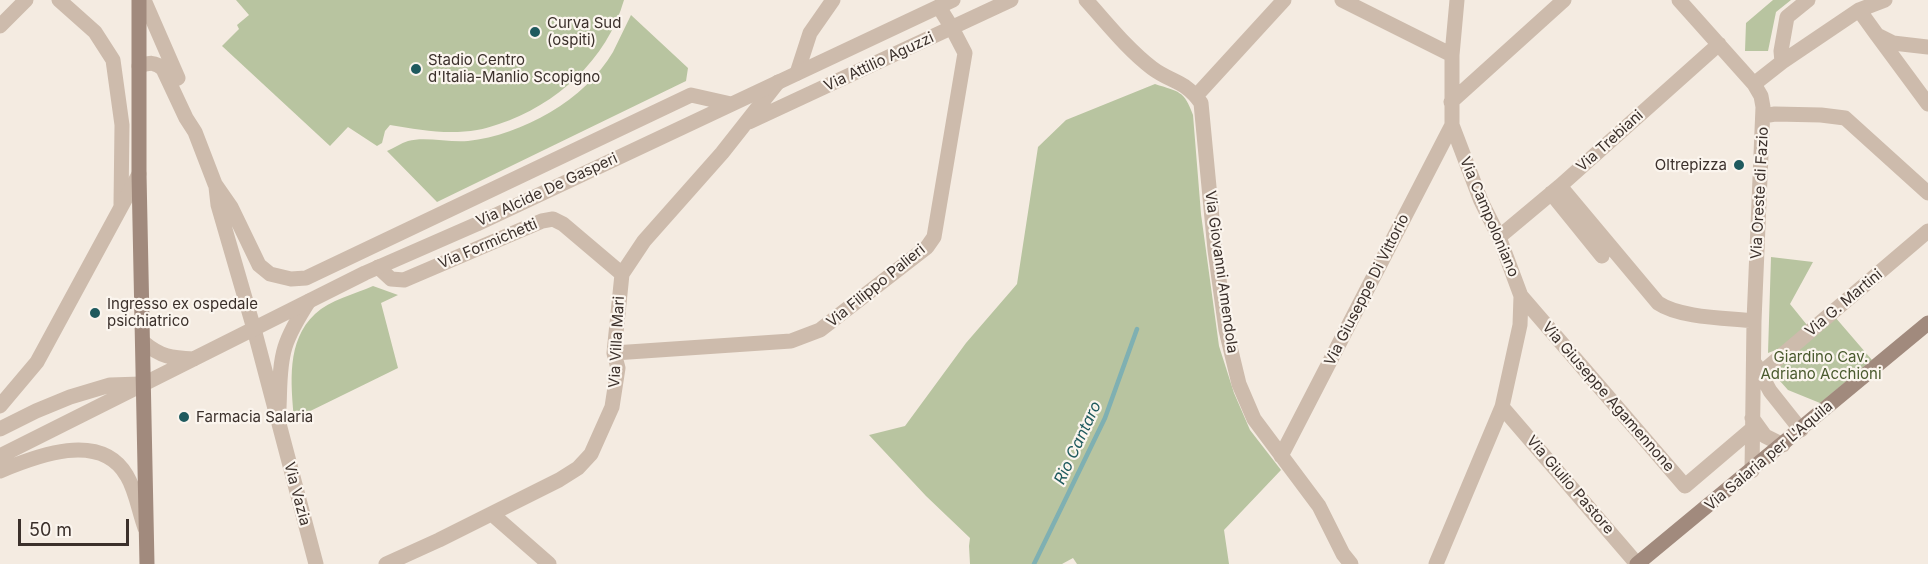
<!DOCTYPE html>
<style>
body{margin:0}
#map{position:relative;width:1928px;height:564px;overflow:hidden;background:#f4ebe1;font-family:Inter,sans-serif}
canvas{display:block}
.scale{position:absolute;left:18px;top:519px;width:111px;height:27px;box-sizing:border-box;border:3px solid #3b302b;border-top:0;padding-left:8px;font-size:18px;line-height:21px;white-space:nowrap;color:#3b302b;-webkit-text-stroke:4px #fbf5ee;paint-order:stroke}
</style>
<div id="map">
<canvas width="1928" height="564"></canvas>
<div class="scale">50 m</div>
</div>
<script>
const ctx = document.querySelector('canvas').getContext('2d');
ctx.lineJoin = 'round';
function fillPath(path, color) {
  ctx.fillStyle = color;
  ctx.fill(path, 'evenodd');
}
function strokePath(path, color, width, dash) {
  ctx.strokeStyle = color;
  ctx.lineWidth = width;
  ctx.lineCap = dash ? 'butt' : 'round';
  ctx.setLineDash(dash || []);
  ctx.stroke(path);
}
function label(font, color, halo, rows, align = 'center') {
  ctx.font = font + ' Inter,sans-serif';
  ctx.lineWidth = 4.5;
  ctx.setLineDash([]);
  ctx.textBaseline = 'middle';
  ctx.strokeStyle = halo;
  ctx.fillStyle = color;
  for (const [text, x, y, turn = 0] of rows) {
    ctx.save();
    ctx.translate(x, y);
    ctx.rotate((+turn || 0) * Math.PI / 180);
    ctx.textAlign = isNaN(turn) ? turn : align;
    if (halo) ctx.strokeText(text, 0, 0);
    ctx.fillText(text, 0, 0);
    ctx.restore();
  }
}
const green = new Path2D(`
 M 236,0 L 624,0 C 607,60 556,105 499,124 C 492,126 484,129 477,130 C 448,135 419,130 390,125 L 385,131 L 382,143 L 377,146 L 348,127 L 330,146 L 222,46 L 239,29 L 237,25 L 249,15 Z
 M 1773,0 L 1791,0 L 1776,12 L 1768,51 L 1745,51 L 1746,23 Z
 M 631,15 L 688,68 L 686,81 L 437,202 L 387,151 C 394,148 401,143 408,141 C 425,136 450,143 468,141 C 522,135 585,100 613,52 C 619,40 625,27 631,15 Z
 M 1155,84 C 1179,92 1184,90 1193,115 L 1201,214 L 1219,346 L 1234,393 L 1250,430 L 1281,470 L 1224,530 L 1229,564 L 1077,564 L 1073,558 L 1062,564 L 970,564 L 969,546 L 970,538 L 926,496 L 869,435 L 905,426 L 966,343 L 1017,284 L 1038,147 L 1066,120 Z
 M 1771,257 L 1813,262 L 1790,304 L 1807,325 L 1781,348 L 1768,353 Z
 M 373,286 L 398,295 L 381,303 L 398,368 L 294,419 C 291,384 286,341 315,314 C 330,300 355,294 373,286 Z
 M 1835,317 L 1872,360 L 1820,403 L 1788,390 L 1771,371 Z`);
const stream = new Path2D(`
 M 1034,564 L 1105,418 L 1137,329`);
const minor = new Path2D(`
 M 59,0 L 95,32 L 113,60 L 122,125 L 121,204
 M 1086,0 C 1107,23 1127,49 1152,68 C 1172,83 1185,80 1201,103 L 1215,250 L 1226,330 L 1239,384 L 1254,419 L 1319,506 L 1343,554 L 1351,564
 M 1342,0 L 1452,55
 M 1679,0 L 1754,84 L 1761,96 L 1763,107 L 1754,321 L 1752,471
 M 1859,10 L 1877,35 L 1893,43 L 1928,47
 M 0,26 L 26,0
 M 1877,35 L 1928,104
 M 1782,62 L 1781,51 L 1787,17 L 1808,0
 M 797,73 L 810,33 L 833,0
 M 1754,84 L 1782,62 L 1859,10 L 1885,0
 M 1196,96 L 1284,0
 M 1451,102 L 1564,0
 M 1763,116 L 1775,114 L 1821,115 L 1845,118 L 1928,193
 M 749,122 L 1011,0
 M 1560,186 L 1658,303 C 1680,318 1727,318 1754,321
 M 1551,193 L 1602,256
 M 1499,237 L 1560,186 L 1719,44
 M 378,267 L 391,279 L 404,280 L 542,221 L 553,219 L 563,224 L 622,274
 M 1521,296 L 1685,486 L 1752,429
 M 254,329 L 316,564
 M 614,353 L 791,341 L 820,330 L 927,247 L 934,237 L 965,53 L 952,28 L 939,7
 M 1756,365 L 1770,391 L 1801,430
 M 1760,374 L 1928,231
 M 1502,407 L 1637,564
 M 279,408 C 280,388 279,366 285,347 C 290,331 300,315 309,301
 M 1752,418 L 1765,436 L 1783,445
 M 1281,456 L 1452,125
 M 492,514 L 549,564
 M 386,564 L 439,540 L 559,480 L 578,468 L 591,454 L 612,407 L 618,368 L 614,353 L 622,274 L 644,241 L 722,153 L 778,82
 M 1436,564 L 1502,407 L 1520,325 L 1521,296 L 1499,237 L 1481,201 L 1452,125 L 1452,55 L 1457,0`);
const tertiary = new Path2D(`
 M 144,0 L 178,78
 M 139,66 C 149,63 155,61 163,69 L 186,118 L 195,132 L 215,184 L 231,207 L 259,265 L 270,274 L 291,279 L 306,278 L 691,95 L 731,104
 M 216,187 L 218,205 L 254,329
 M 143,342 C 161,357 171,358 194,359
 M 0,406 L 37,362 L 139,174
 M 0,429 L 36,411 L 70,397 L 110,385 L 141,384
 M 0,456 L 365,273 L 477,224 L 953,0
 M 0,471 C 36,456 101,430 127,476 C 136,491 139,512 145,528`);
const secondary = new Path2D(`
 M 139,0 L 139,174 L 147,564
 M 1637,564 L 1928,323`);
const markers = [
 [535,32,6,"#1f5a5e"],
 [416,69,6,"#1f5a5e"],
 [1739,165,6,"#1f5a5e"],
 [95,313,6,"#1f5a5e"],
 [184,417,6,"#1f5a5e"]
];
const poiNames = [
 ["Curva Sud",547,23],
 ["(ospiti)",547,40],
 ["Stadio Centro",428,60],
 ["d'Italia-Manlio Scopigno",428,77],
 ["Oltrepizza",1727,165,"right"],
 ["Ingresso ex ospedale",107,304],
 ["psichiatrico",107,321],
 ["Farmacia Salaria",196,417]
];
const streetNames = [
 ["Via Attilio Aguzzi",879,62,-25],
 ["Via Trebiani",1610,141,-42],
 ["Via Alcide De Gasperi",547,190,-25],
 ["Via Oreste di Fazio",1760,193,-87],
 ["Via Campoloniano",1489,217,67],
 ["Via Formichetti",488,244,-23],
 ["Via Giovanni Amendola",1221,272,82],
 ["Via Filippo Palieri",876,286,-39],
 ["Via Giuseppe Di Vittorio",1367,290,-63],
 ["Via G. Martini",1844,303,-40],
 ["Via Villa Mari",617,342,-87],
 ["Via Giuseppe Agamennone",1608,397,49],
 ["Via Salaria per L'Aquila",1769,456,-40],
 ["Via Giulio Pastore",1570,485,49],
 ["Via Vazia",297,494,75]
];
const parkNames = [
 ["Giardino Cav.",1821,357],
 ["Adriano Acchioni",1821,374]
];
const waterNames = [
 ["Rio Cantaro",1078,443,-65]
];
fillPath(green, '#b8c4a0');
strokePath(stream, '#7fb0b2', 4.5);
strokePath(minor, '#cdbbac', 15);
strokePath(tertiary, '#cdbbac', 15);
strokePath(secondary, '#a18a7d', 15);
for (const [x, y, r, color] of markers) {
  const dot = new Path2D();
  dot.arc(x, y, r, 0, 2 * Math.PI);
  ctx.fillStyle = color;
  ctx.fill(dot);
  strokePath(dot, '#fbf5ee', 2);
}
label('15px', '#3b302b', '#fbf5ee', poiNames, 'left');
label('15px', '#3b302b', '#fbf5ee', streetNames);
label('15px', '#4a5a2e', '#fbf5ee', parkNames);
label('italic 16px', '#1f5a5e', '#fbf5ee', waterNames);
</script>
